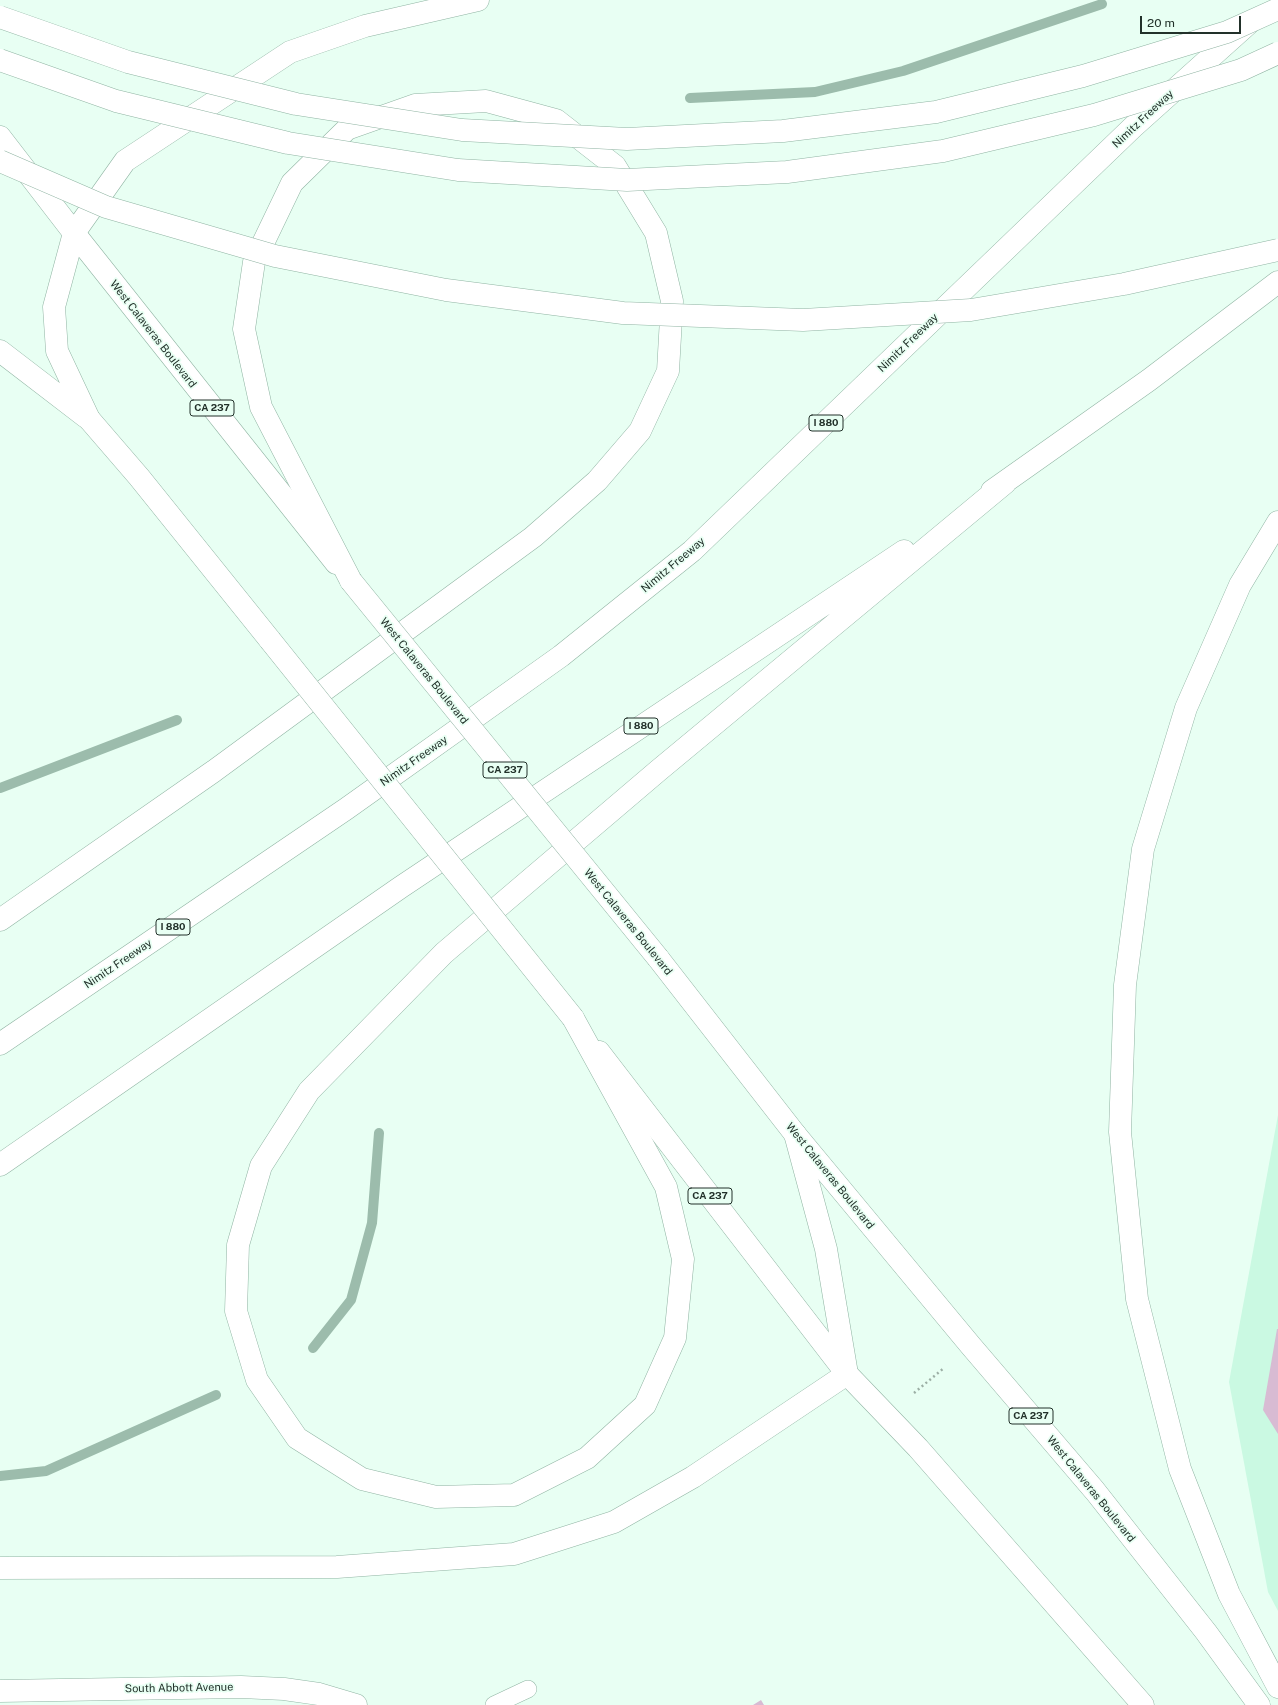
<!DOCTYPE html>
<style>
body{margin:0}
#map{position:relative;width:1278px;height:1705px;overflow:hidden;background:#e8fff3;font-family:"Public Sans",sans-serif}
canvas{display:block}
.scale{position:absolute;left:1140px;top:16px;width:101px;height:18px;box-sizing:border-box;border:2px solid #22312a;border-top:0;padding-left:5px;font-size:12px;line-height:14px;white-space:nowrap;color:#22312a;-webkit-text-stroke:3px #e8fff3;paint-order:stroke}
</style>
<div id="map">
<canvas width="1278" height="1705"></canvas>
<div class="scale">20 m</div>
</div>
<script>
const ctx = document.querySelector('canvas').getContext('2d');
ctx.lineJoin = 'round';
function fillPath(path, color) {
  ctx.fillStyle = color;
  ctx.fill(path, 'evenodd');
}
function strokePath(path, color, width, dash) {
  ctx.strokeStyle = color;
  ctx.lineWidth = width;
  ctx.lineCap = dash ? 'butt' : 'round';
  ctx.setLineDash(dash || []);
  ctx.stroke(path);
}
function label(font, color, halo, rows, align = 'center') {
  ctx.font = font + ' "Public Sans",sans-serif';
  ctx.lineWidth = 3.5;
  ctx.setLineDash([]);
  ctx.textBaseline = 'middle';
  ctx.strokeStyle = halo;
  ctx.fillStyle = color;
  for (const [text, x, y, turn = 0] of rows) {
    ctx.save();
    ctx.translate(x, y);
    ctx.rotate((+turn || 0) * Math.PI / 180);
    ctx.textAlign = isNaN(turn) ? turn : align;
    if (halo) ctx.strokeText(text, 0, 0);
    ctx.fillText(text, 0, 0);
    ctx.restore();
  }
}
const built = new Path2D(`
 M 1278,1115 L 1278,1611 L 1268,1592 L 1229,1382 Z`);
const stream = new Path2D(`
 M 690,98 L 815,92 L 903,71 L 1102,4
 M 0,788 L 177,720
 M 313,1348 L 351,1300 L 372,1223 L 379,1133
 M 0,1476 L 46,1471 L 216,1395`);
const building = new Path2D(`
 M 1277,1329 L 1278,1329 L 1278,1434 L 1263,1410 Z
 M 761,1700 L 764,1705 L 753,1705 Z`);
const path = new Path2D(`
 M 914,1393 L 944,1368`);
const service = new Path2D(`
 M 494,1705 L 528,1689`);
const minor = new Path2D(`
 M 0,1691 L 241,1687 L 284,1689 L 319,1694 L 356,1705`);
const trunk = new Path2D(`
 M 74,233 L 336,563
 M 89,419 L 139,477 L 270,640
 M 658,958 L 795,1134 L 971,1346 L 1095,1491 L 1206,1632 L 1259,1705
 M 599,1052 L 847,1374 L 918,1448 L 1143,1705`);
const motorway = new Path2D(`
 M 0,137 L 74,233
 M 0,351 L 86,417
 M 89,419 L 57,351 L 54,307 L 74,233 L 125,161 L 290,52 L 365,26 L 478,0
 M 992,491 L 1149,380 L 1278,282
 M 1278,522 L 1240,585 L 1186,708 L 1143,849 L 1125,985 L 1120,1132 L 1137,1299 L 1180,1469 L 1229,1594 L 1278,1687
 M 0,920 L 214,771 L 533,537 L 597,481 L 640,431 L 668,371 L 672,301 L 656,233 L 615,166 L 556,120 L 486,101 L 415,105 L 347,129 L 292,183 L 254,262 L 244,329 L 261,407 L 351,581
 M 573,1018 L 666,1187 L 683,1259 L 675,1338 L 645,1405 L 587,1458 L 514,1495 L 436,1497 L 362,1479 L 297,1438 L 257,1380 L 236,1311 L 238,1245 L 261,1166 L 309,1091 L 444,953 L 659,770 L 1005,483
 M 0,1044 L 346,809 L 561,656 L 692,551 L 1133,127 L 1249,23
 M 0,1165 L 401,887 L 904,551
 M 0,1568 L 337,1567 L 514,1554 L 614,1522 L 693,1477 L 847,1374 L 826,1249 L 795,1134`);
const trunkBridge = new Path2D(`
 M 351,581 L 658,958
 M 270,640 L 573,1018`);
const motorwayBridge = new Path2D(`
 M 0,17 L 128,62 L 296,104 L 462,130 L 627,139 L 783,131 L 936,112 L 1083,76 L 1227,32 L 1278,9
 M 0,60 L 116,101 L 288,143 L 458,170 L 627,180 L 787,172 L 943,151 L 1094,115 L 1241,70 L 1278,53
 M 0,161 L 106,207 L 275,256 L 446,290 L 623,313 L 803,320 L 971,310 L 1124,284 L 1278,250`);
const shields = [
 [212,408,44],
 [826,423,34],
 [641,726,34],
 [505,770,44],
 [173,927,34],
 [710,1196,44],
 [1031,1416,44]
];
const shieldNames = [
 ["CA 237",212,408],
 ["I 880",826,423],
 ["I 880",641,726],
 ["CA 237",505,770],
 ["I 880",173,927],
 ["CA 237",710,1196],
 ["CA 237",1031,1416]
];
const streetNames = [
 ["Nimitz Freeway",1143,119,-43],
 ["West Calaveras Boulevard",153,334,52],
 ["Nimitz Freeway",908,343,-44],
 ["Nimitz Freeway",673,565,-40],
 ["West Calaveras Boulevard",424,671,51],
 ["Nimitz Freeway",414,761,-35],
 ["West Calaveras Boulevard",628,922,51],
 ["Nimitz Freeway",118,964,-34],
 ["West Calaveras Boulevard",830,1176,51],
 ["West Calaveras Boulevard",1091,1489,51],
 ["South Abbott Avenue",179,1688,-1]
];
fillPath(built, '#caf9e2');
strokePath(stream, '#9cbcac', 10);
fillPath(building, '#d8bbd3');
strokePath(service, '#90b4a3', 18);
strokePath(minor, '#90b4a3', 23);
strokePath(trunk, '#90b4a3', 23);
strokePath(motorway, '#90b4a3', 23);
strokePath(path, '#9cafa5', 2.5, [2, 3]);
strokePath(service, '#fff', 17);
strokePath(minor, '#fff', 22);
strokePath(trunk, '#fff', 22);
strokePath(motorway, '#fff', 22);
strokePath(trunkBridge, '#90b4a3', 23, []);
strokePath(motorwayBridge, '#90b4a3', 23, []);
strokePath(trunkBridge, '#fff', 22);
strokePath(motorwayBridge, '#fff', 22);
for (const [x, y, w] of shields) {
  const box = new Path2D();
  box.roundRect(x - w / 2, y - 8, w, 16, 3);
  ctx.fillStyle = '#e8fff3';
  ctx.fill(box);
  strokePath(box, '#22312a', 1);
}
label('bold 10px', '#22312a', null, shieldNames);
label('11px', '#22312a', '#e8fff3', streetNames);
</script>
